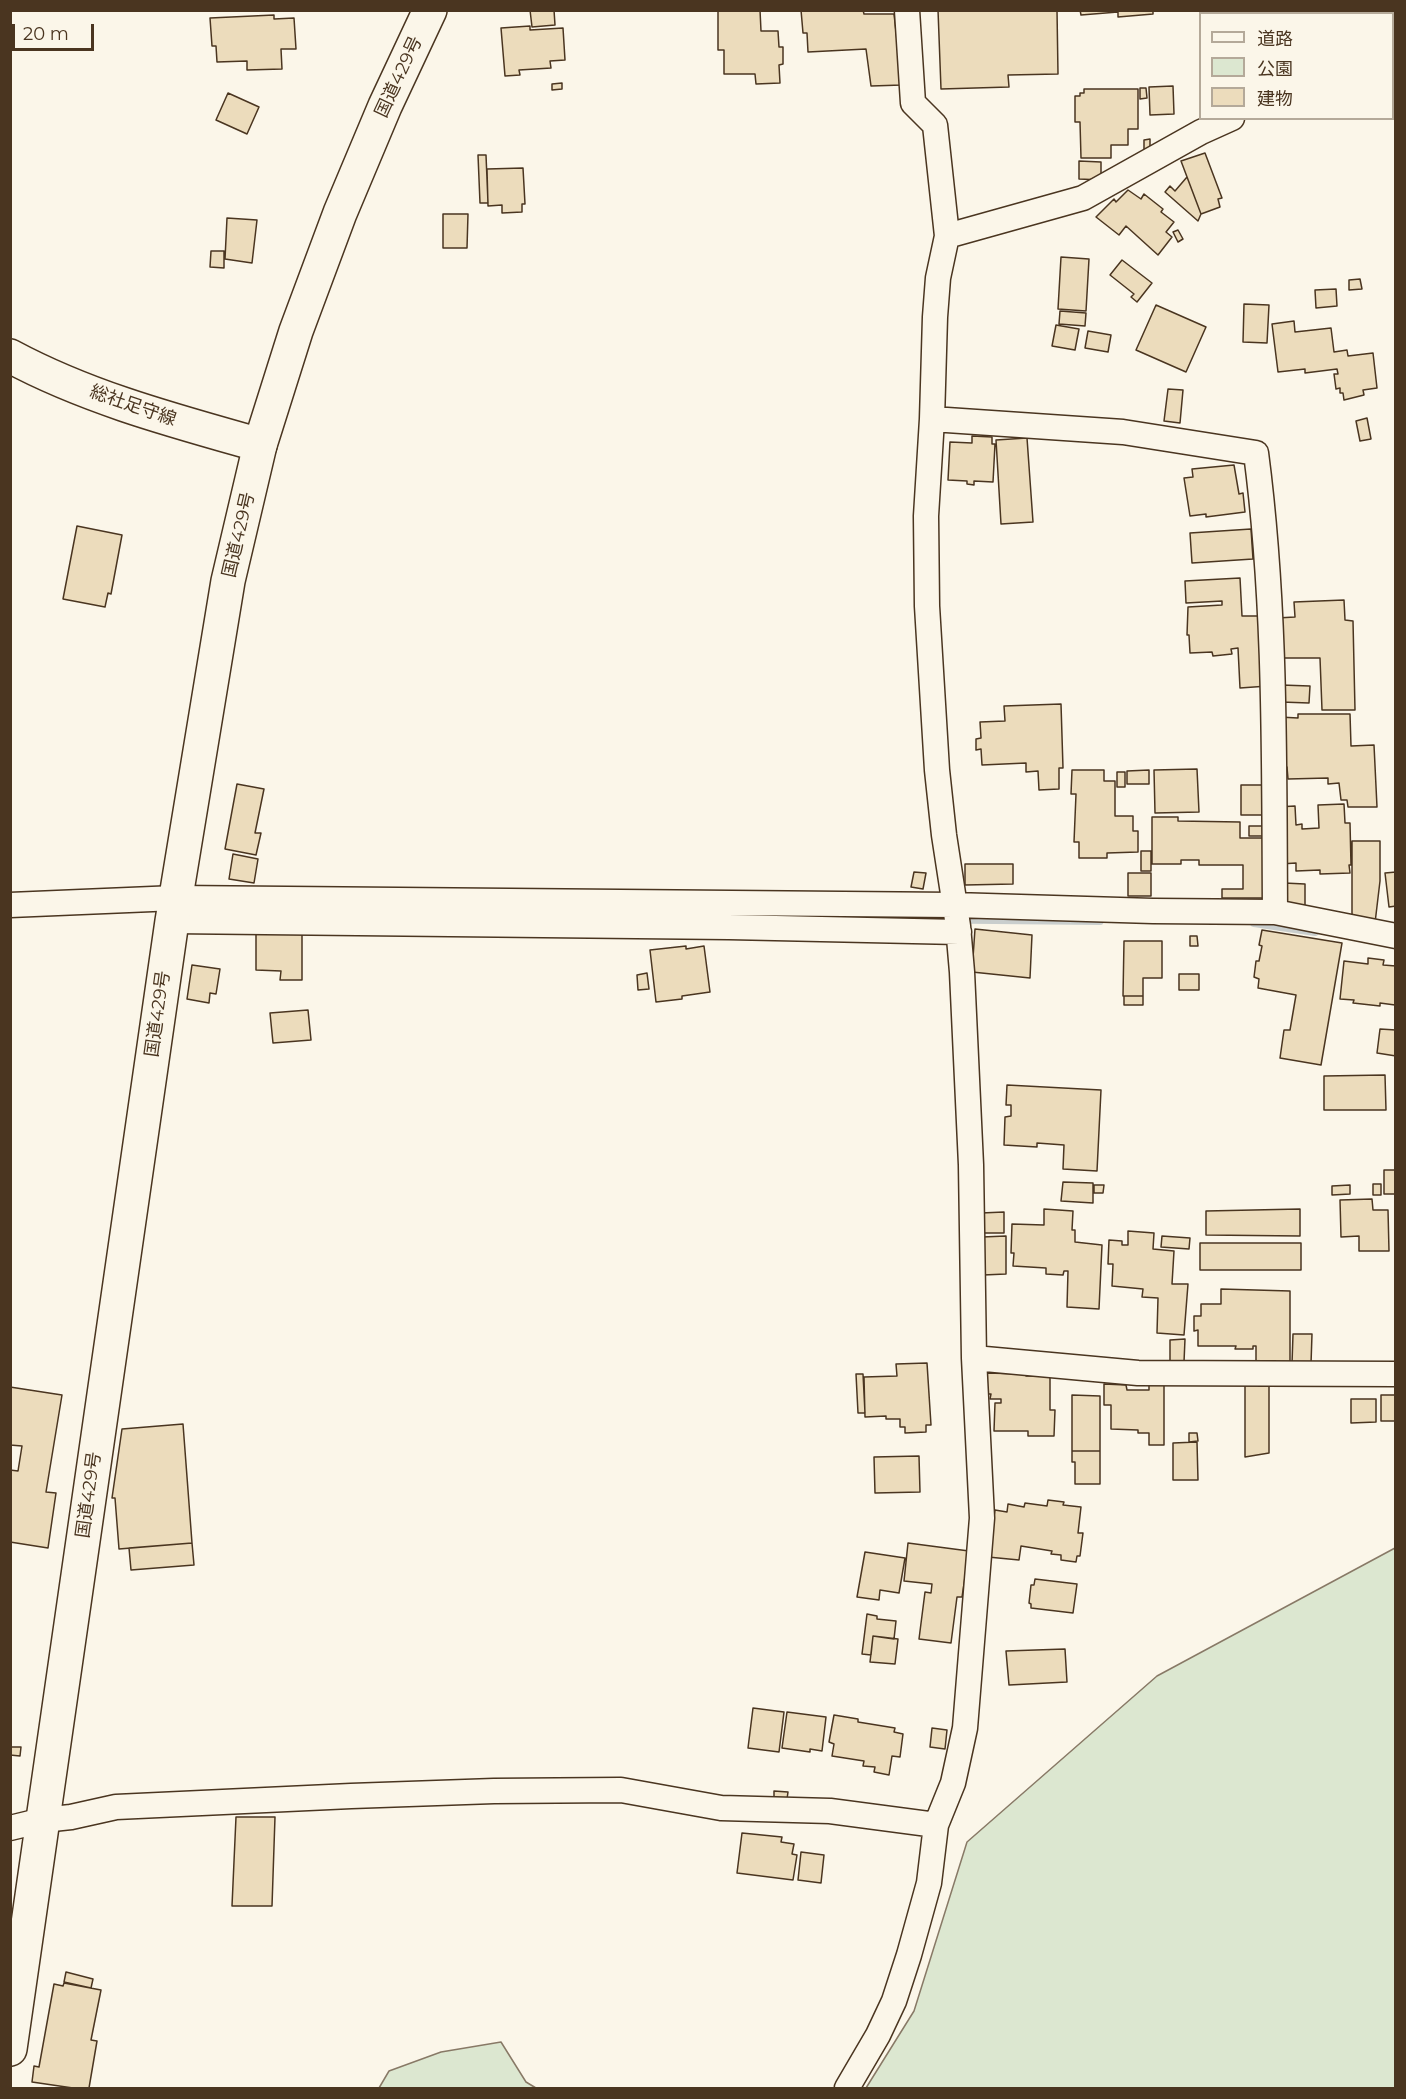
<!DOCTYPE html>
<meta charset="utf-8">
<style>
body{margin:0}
#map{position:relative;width:1406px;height:2099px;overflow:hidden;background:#fbf6e9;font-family:Montserrat,"Noto Sans JP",sans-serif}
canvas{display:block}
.frame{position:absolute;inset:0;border:12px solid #4a3520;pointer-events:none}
.legend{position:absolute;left:1199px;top:12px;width:195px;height:108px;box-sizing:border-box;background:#fbf6e9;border:2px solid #b4a999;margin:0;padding:8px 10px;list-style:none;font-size:18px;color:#4a3520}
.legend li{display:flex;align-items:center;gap:12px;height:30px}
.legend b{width:30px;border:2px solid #b4a999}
.scale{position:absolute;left:12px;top:24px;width:82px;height:27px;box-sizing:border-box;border:3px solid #4a3520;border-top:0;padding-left:8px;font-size:18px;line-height:21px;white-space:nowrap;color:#4a3520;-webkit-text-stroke:4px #fbf6e9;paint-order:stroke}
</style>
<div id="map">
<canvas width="1406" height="2099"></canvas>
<div class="frame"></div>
<ul class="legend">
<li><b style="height:8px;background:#fbf6e9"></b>道路</li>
<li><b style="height:16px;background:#dce7d0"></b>公園</li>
<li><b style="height:16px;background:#ecdcbc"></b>建物</li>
</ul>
<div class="scale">20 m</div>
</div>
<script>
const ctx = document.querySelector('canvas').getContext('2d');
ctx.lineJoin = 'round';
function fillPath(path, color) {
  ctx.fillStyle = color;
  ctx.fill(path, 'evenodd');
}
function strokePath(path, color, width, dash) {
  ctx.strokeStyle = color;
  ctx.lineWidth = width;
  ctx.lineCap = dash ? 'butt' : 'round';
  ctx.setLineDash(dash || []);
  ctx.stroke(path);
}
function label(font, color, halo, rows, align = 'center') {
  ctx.font = font + ' Montserrat,"Noto Sans JP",sans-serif';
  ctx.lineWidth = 4.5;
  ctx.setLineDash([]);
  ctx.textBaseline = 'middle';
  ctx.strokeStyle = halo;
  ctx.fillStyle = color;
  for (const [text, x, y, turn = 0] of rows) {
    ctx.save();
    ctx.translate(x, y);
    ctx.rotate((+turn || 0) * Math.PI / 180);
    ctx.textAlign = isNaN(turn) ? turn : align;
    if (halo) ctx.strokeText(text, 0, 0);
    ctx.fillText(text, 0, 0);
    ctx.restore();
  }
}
const green = new Path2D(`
 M 1395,1548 L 1395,2088 L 866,2088 L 914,2011 L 967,1842 L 1157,1676 Z
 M 501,2042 L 526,2082 L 536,2088 L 379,2088 L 389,2071 L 441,2052 Z`);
const stream = new Path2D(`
 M 888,919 L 1100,921
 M 1254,923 L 1315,932`);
const building = new Path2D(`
 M 530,10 L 554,10 L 555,25 L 532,27 Z
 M 718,10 L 760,10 L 761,31 L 778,31 L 779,47 L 783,47 L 783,64 L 779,65 L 780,83 L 756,84 L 755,74 L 724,74 L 724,50 L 718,50 Z
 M 801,10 L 863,10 L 864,14 L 894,14 L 902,85 L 871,86 L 866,49 L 808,52 L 807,33 L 803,33 Z
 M 938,10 L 1057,10 L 1058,74 L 1008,75 L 1009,87 L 941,89 Z
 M 1080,10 L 1153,10 L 1153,14 L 1118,17 L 1118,12 L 1081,15 Z
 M 1300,10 L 1346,10 L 1346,11 L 1300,13 Z
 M 274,15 L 274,19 L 294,18 L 296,49 L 281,49 L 282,69 L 247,70 L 247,61 L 217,62 L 216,46 L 212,46 L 210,18 Z
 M 530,26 L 530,30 L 563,28 L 565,60 L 550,61 L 551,68 L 519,70 L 520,75 L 505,76 L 501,28 Z
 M 562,83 L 562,89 L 552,90 L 552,84 Z
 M 1173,86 L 1174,114 L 1150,115 L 1149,87 Z
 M 1140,88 L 1146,88 L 1147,98 L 1140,99 Z
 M 1084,89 L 1138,89 L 1138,129 L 1128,129 L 1128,145 L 1111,145 L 1111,158 L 1081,158 L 1080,122 L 1075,122 L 1075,96 L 1080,96 L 1080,93 L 1084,93 Z
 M 228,93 L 259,107 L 247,134 L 216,120 Z
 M 1150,139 L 1150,149 L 1144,152 L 1144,140 Z
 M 1205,153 L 1222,198 L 1218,199 L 1220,207 L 1201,214 L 1181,161 Z
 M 478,155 L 486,155 L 488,203 L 480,203 Z
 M 1079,161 L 1101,162 L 1101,180 L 1079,179 Z
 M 523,168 L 525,204 L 522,204 L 522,212 L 502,213 L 502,205 L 488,206 L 487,169 Z
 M 1187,177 L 1201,214 L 1198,221 L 1165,192 L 1170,186 L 1175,191 Z
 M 1128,190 L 1141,199 L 1144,194 L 1163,209 L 1161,212 L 1174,222 L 1166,232 L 1172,237 L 1158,255 L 1126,226 L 1119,235 L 1096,217 L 1114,199 L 1116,202 Z
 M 443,214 L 468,214 L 467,248 L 443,248 Z
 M 227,218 L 257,220 L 252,263 L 225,259 Z
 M 1178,230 L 1183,239 L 1178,242 L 1173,232 Z
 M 211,251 L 224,251 L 224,268 L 210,267 Z
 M 1061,257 L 1089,259 L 1086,311 L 1058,309 Z
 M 1122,260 L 1152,283 L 1137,302 L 1131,297 L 1134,294 L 1110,275 Z
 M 1360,279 L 1362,289 L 1349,290 L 1349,280 Z
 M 1336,289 L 1337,306 L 1316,308 L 1315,290 Z
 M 1244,304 L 1269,305 L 1267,343 L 1243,342 Z
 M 1156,305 L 1206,327 L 1186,372 L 1136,350 Z
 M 1060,311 L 1086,313 L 1085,326 L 1059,324 Z
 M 1294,321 L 1295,332 L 1331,328 L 1334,352 L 1347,350 L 1348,356 L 1373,353 L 1377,388 L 1363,390 L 1364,395 L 1344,400 L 1343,393 L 1340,393 L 1340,388 L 1336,389 L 1334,374 L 1338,374 L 1337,369 L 1305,373 L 1305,369 L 1278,372 L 1272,324 Z
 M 1056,325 L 1079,329 L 1075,350 L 1052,346 Z
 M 1088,331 L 1111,335 L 1108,352 L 1085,348 Z
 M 1168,389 L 1183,390 L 1180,423 L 1164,421 Z
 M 1367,418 L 1371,439 L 1360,441 L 1356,421 Z
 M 972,436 L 992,437 L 992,444 L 995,444 L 993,482 L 974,481 L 974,485 L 967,484 L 967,481 L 948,480 L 950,442 L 972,443 Z
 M 1027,438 L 1033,522 L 1001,524 L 996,440 Z
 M 1234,465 L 1239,494 L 1243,493 L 1245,512 L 1206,517 L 1206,514 L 1190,516 L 1184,478 L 1193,477 L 1192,469 Z
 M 77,526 L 122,535 L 111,594 L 108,593 L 105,607 L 63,599 Z
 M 1251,529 L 1253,559 L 1192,563 L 1190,533 Z
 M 1240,578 L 1242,616 L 1258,616 L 1268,686 L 1240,688 L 1238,648 L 1231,649 L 1232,654 L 1213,656 L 1212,652 L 1190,653 L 1189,635 L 1187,635 L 1188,607 L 1222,605 L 1222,601 L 1186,603 L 1185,581 Z
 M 1344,600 L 1345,620 L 1353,621 L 1355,710 L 1322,710 L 1320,658 L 1278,658 L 1277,618 L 1295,617 L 1294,602 Z
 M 1281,685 L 1310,686 L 1309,703 L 1281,702 Z
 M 1061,704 L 1063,768 L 1059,768 L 1059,789 L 1039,790 L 1038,771 L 1026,772 L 1026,763 L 982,765 L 981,749 L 976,750 L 976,739 L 981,738 L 980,722 L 1005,721 L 1004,706 Z
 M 1298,714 L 1350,714 L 1351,746 L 1374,745 L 1377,807 L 1348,807 L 1347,800 L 1341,800 L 1339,783 L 1328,784 L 1328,778 L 1288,779 L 1287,767 L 1279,767 L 1279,717 L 1298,718 Z
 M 1197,769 L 1199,812 L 1155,813 L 1154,770 Z
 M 1072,770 L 1104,770 L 1104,781 L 1115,781 L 1115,816 L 1133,816 L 1133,831 L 1138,831 L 1138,852 L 1107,853 L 1107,858 L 1079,858 L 1079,842 L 1074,842 L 1076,794 L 1071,794 Z
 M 1149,770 L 1149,784 L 1127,784 L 1127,771 Z
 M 1117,772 L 1125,772 L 1125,787 L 1117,787 Z
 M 237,784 L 264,789 L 255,833 L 261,833 L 256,855 L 225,849 Z
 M 1241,785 L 1267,785 L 1267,815 L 1241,815 Z
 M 1344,804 L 1345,823 L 1350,823 L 1351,865 L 1349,865 L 1350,873 L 1320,874 L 1320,870 L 1296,871 L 1296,863 L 1280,864 L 1277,807 L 1295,806 L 1296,825 L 1302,824 L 1302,829 L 1319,828 L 1318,805 Z
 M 1152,817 L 1178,817 L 1178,821 L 1240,822 L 1240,838 L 1269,838 L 1268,898 L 1222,898 L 1222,889 L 1243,889 L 1243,865 L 1199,865 L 1199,860 L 1181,860 L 1181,864 L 1152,864 Z
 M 1249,826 L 1265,826 L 1265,836 L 1249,836 Z
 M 1352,841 L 1380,841 L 1380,881 L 1375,923 L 1352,918 Z
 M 1141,851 L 1151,851 L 1151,871 L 1141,871 Z
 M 233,854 L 258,859 L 254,883 L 229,879 Z
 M 965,864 L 1013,864 L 1013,884 L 965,885 Z
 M 914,872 L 926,873 L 923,889 L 911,887 Z
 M 1396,872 L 1396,906 L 1389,907 L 1385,873 Z
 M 1128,873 L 1151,873 L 1151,896 L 1128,896 Z
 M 1284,883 L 1305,884 L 1305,908 L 1284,902 Z
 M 975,929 L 1032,935 L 1030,978 L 972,972 Z
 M 1262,930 L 1342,943 L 1321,1065 L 1280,1058 L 1284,1030 L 1290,1030 L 1296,995 L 1258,988 L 1259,979 L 1254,977 L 1256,961 L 1259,961 L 1262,946 L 1259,945 Z
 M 256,932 L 302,934 L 302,980 L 280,980 L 281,971 L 256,970 Z
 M 1190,936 L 1197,936 L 1198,946 L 1190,946 Z
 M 1124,941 L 1162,941 L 1162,978 L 1143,978 L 1143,996 L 1123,996 Z
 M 686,946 L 686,949 L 704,946 L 710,992 L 682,996 L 682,999 L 656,1002 L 650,950 Z
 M 1368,958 L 1384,960 L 1383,965 L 1396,966 L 1395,1005 L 1380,1003 L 1380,1006 L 1353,1003 L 1354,1000 L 1340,999 L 1344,961 L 1368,964 Z
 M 192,965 L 220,969 L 216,994 L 210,993 L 209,1003 L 187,999 Z
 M 647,973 L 649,989 L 638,990 L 637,975 Z
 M 1179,974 L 1199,974 L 1199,990 L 1179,990 Z
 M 1124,996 L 1143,996 L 1143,1005 L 1124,1005 Z
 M 308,1010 L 311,1040 L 273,1043 L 270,1013 Z
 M 1380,1029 L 1396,1030 L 1396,1056 L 1377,1053 Z
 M 1385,1075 L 1386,1110 L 1324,1110 L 1324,1076 Z
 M 1007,1085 L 1101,1090 L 1097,1171 L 1063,1169 L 1064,1145 L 1037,1143 L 1037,1147 L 1004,1145 L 1005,1117 L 1011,1116 L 1011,1105 L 1006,1105 Z
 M 1384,1170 L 1396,1170 L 1396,1194 L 1384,1194 Z
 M 1063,1182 L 1093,1183 L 1093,1203 L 1061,1201 Z
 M 1373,1184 L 1381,1184 L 1381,1195 L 1373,1195 Z
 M 1094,1185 L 1104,1185 L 1103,1193 L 1094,1193 Z
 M 1350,1185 L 1350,1194 L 1332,1195 L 1332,1186 Z
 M 1372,1199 L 1373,1210 L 1388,1210 L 1389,1251 L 1359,1251 L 1359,1236 L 1341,1237 L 1340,1200 Z
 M 1044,1209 L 1073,1211 L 1072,1230 L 1075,1230 L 1075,1242 L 1102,1245 L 1099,1309 L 1067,1307 L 1068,1271 L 1064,1271 L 1063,1275 L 1046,1274 L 1046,1268 L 1013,1266 L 1014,1253 L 1011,1253 L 1012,1224 L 1044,1225 Z
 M 1300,1209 L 1300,1236 L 1206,1235 L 1206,1211 Z
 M 1004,1212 L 1004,1233 L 982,1233 L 981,1213 Z
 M 1128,1231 L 1154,1233 L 1153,1249 L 1174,1251 L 1172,1284 L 1188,1284 L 1184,1335 L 1157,1333 L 1158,1298 L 1142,1297 L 1143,1289 L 1112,1286 L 1113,1264 L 1108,1264 L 1109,1240 L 1122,1241 L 1122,1245 L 1128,1245 Z
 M 1006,1236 L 1006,1274 L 983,1275 L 982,1237 Z
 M 1162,1236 L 1190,1238 L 1189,1249 L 1161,1247 Z
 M 1200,1243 L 1301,1243 L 1301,1270 L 1200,1270 Z
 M 1221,1289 L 1290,1291 L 1290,1364 L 1256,1364 L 1256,1346 L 1253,1346 L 1253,1349 L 1235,1349 L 1236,1346 L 1198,1346 L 1198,1330 L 1194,1331 L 1194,1316 L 1201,1316 L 1201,1304 L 1221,1304 Z
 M 1293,1334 L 1312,1334 L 1311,1364 L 1292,1364 Z
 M 1185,1339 L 1184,1362 L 1170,1362 L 1170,1340 Z
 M 927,1363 L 931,1425 L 926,1425 L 926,1432 L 905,1433 L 905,1427 L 900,1427 L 900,1419 L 886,1419 L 886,1416 L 865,1417 L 864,1377 L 897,1376 L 896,1364 Z
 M 985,1373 L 1026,1374 L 1026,1376 L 1050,1376 L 1050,1410 L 1055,1410 L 1054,1436 L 1028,1436 L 1028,1431 L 994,1431 L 995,1403 L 1001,1403 L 1001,1399 L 990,1399 L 991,1394 L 986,1394 Z
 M 856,1374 L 863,1374 L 865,1413 L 858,1413 Z
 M 1245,1383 L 1269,1383 L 1269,1453 L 1245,1457 Z
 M 1104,1384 L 1126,1385 L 1127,1390 L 1149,1390 L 1149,1385 L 1164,1384 L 1164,1445 L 1149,1445 L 1149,1433 L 1138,1433 L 1138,1430 L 1111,1429 L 1111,1405 L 1104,1405 Z
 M 10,1387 L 62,1395 L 46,1492 L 56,1493 L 48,1548 L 10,1542 L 10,1470 L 18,1471 L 22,1446 L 10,1445 Z
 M 1072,1395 L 1100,1396 L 1100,1451 L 1072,1451 Z
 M 1381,1395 L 1396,1395 L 1396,1421 L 1381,1421 Z
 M 1351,1399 L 1376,1399 L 1376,1422 L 1351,1423 Z
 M 183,1424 L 192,1543 L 119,1549 L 115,1498 L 112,1498 L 122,1429 Z
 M 1189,1433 L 1197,1433 L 1198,1441 L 1189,1442 Z
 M 1197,1442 L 1198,1480 L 1173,1480 L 1173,1443 Z
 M 1072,1451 L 1100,1451 L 1100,1484 L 1075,1484 L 1075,1462 L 1072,1462 Z
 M 919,1456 L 920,1492 L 875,1493 L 874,1457 Z
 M 1048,1500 L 1064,1502 L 1063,1505 L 1081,1507 L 1078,1533 L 1083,1533 L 1080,1556 L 1077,1556 L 1076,1562 L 1061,1560 L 1061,1555 L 1051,1554 L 1052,1551 L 1021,1546 L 1019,1560 L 988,1557 L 995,1510 L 1007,1512 L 1008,1504 L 1024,1507 L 1025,1503 L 1047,1506 Z
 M 192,1543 L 194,1565 L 131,1570 L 129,1548 Z
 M 908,1543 L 969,1551 L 962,1597 L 957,1597 L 951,1643 L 919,1639 L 925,1592 L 931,1593 L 932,1584 L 904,1581 Z
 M 865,1552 L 905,1558 L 899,1593 L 880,1590 L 879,1600 L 857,1597 Z
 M 1035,1579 L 1077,1584 L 1073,1613 L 1031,1608 L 1031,1604 L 1029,1603 L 1031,1585 L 1034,1585 Z
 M 867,1614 L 877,1616 L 877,1619 L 896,1621 L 894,1639 L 873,1636 L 871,1655 L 862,1654 Z
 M 873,1636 L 898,1639 L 895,1664 L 870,1662 Z
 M 1065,1649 L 1067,1682 L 1009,1685 L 1006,1651 Z
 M 753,1708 L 784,1712 L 779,1752 L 748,1748 Z
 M 787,1712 L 826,1717 L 822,1751 L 810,1749 L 810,1752 L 782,1748 Z
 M 834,1715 L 858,1719 L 858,1722 L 895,1728 L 894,1732 L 903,1734 L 900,1757 L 892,1756 L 889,1775 L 874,1772 L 875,1767 L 863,1766 L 864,1761 L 832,1756 L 834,1744 L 829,1742 Z
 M 932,1728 L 947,1730 L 945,1749 L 930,1747 Z
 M 10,1747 L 21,1747 L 20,1756 L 10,1755 Z
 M 774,1791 L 788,1792 L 787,1799 L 774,1798 Z
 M 236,1817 L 275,1817 L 272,1906 L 232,1906 Z
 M 742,1833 L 782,1837 L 781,1842 L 794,1844 L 792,1854 L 797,1855 L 793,1880 L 737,1873 Z
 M 801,1852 L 824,1855 L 821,1883 L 798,1880 Z
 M 66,1972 L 93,1979 L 91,1988 L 64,1982 Z
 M 64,1983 L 101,1990 L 91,2040 L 97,2041 L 89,2088 L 73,2088 L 32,2082 L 34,2066 L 39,2067 L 54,1984 L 63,1986 Z`);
const minor = new Path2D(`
 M 1392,43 L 1396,42
 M 947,236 L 1083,198 L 1201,132 L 1232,118
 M 932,419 L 1123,432 L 1256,453 C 1276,605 1274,759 1275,912
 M 10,905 L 176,898 L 954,905 L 1153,911 L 1275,912 L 1396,936
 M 172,921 L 729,927 L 959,932
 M 974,1358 L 1138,1373 L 1396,1374
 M 10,1828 L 43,1820 L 71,1817 L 116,1807 L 351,1796 L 494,1791 L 621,1790 L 721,1808 L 830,1811 L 936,1825
 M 847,2088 L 878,2035 L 894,2001 L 909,1955 L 929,1883 L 936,1825 L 953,1783 L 965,1728 L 982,1518 L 974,1358 L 971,1165 L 962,972 L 958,926 L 944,835 L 937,770 L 927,606 L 926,516 L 932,419 L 935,317 L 938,278 L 947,236 L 935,125 L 913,103 L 907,10`);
const secondary = new Path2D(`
 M 10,356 C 88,398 175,421 260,445`);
const trunk = new Path2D(`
 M 10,2049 L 172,921 L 228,581 L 260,445 L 296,331 L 340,213 L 385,106 L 430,10`);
const streetNames = [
 ["国道429号",399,77,-65],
 ["総社足守線",133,406,19],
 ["国道429号",239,535,-77],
 ["国道429号",158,1014,-82],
 ["国道429号",89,1495,-82]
];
fillPath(green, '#dce7d0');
strokePath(green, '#887966', 1.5);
strokePath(stream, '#c9cecd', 8);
fillPath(building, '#ecdcbc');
strokePath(building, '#4a3520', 1.5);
strokePath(minor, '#4a3520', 27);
strokePath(secondary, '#4a3520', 36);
strokePath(trunk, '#4a3520', 36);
strokePath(minor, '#fbf6e9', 24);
strokePath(secondary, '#fbf6e9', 33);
strokePath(trunk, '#fbf6e9', 33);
label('18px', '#4a3520', '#fbf6e9', streetNames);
</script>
